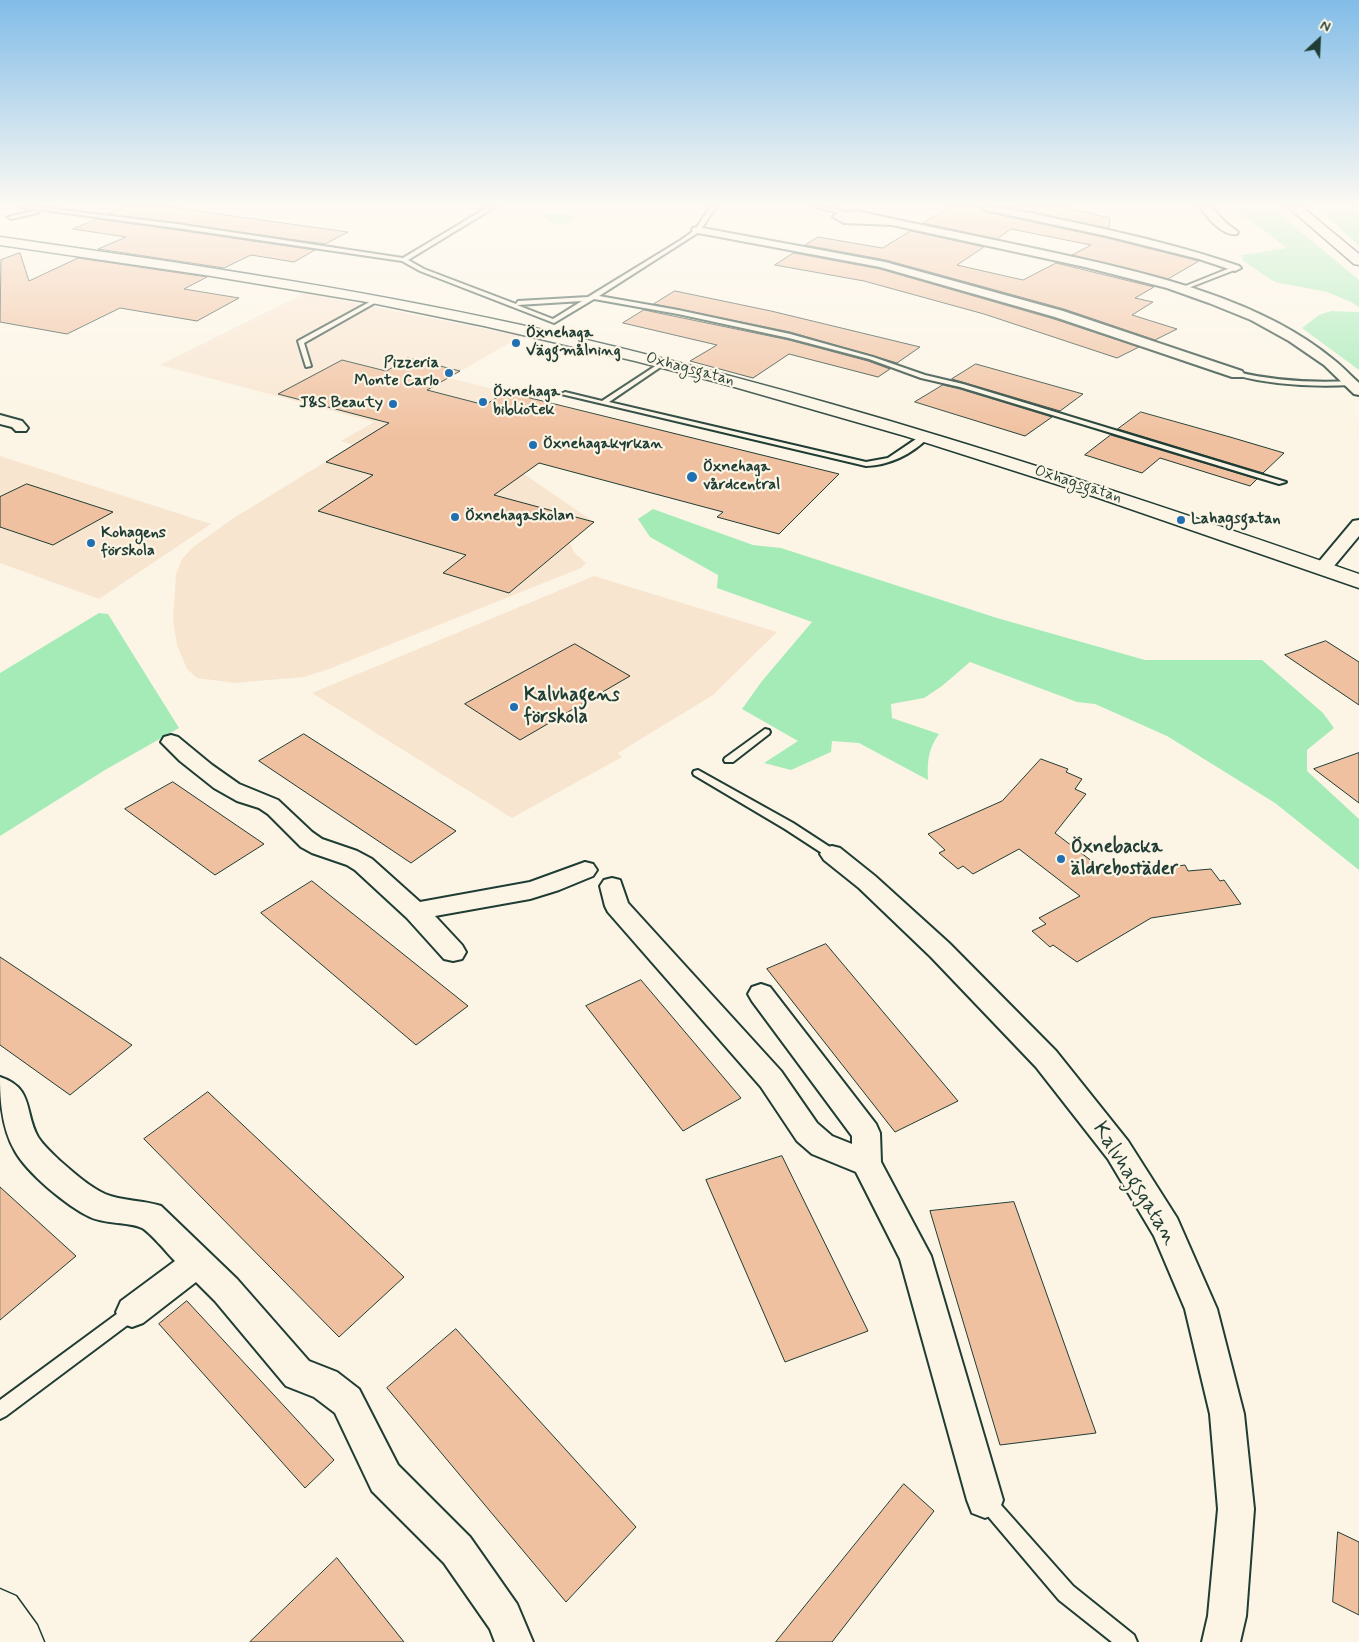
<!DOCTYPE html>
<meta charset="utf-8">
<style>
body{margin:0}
#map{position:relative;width:1359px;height:1642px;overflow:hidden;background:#fcf5e5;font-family:Mynerve,sans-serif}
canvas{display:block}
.north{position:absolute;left:1294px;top:15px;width:50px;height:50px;-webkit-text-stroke:4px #fcf5e5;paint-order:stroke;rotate:25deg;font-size:14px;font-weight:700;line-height:20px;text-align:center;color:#1f3d34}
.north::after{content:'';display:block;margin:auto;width:18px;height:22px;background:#1f3d34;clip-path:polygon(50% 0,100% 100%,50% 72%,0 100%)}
</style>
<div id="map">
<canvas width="1359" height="1642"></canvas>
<div class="north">N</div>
</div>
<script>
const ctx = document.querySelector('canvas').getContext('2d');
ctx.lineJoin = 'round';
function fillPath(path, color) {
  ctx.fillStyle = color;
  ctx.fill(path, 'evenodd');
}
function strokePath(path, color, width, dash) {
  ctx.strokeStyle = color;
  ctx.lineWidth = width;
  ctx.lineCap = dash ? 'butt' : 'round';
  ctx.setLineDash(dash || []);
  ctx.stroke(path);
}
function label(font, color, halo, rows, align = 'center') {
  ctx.font = font + ' Mynerve,sans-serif';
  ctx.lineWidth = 4.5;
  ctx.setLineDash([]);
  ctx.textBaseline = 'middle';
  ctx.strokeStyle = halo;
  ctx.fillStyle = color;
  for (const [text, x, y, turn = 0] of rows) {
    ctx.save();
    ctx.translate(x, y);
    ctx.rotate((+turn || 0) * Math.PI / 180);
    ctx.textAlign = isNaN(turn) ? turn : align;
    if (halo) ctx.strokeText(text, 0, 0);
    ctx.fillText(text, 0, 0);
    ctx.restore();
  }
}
const built = new Path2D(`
 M 305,293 L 521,336 L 449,378 L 603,416 L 524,474 L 594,522 L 570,543 L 574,552 L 586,563 L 581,568 L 329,669 L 304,677 L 235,683 L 197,678 L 187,669 L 177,645 L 173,620 L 176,574 L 182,559 L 192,548 L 232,519 L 353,445 L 341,441 L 374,422 L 160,365 Z
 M 0,456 L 211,524 L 99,599 L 0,563 Z
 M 594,576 L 777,632 L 713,695 L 618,753 L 622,757 L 512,818 L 312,693 Z`);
const green = new Path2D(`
 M 1232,207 L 1271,207 L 1359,280 L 1359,307 L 1351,302 L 1327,292 L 1275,282 L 1243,261 L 1242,255 L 1287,248 Z
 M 1317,207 L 1359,207 L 1359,246 Z
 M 555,212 L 559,214 L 572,214 L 573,215 L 571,216 L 575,219 L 569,221 L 571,223 L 560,225 L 551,223 L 541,214 Z
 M 1331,311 L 1359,312 L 1359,370 L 1302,328 L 1319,315 Z
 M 653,509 L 753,545 L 781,548 L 997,618 L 1145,660 L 1262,660 L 1323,713 L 1334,728 L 1307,750 L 1307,771 L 1359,819 L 1359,870 L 1275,803 L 1167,736 L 1095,704 L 1077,702 L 970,662 L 942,686 L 924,698 L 891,704 L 892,718 L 939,734 C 928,749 927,762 928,780 L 859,743 L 832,741 L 831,752 L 791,770 L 764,763 L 798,741 L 742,709 L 762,681 L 812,622 L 717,588 L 718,575 L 650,537 L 638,519 Z
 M 99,613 L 108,614 L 179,728 L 105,770 L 0,836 L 0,673 Z`);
const building = new Path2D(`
 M 124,207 L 169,207 L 348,232 L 325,244 L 108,214 Z
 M 951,207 L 979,207 L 986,212 L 1107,238 L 1199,261 L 1168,279 L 1072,255 L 1091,245 L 1011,229 L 997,239 L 923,223 Z
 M 1006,207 L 1063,207 L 1110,218 L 1109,228 Z
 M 97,219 L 177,230 L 315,250 L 294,262 L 251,255 L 224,268 L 98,249 L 126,237 L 73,229 Z
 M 911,231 L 984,247 L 957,265 L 1023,280 L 1056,263 L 1154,287 L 1135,298 L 1153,302 L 1132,315 L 1177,329 L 1155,340 L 1064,309 L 886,260 L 805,245 L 818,237 L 882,248 Z
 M 20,253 L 29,281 L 78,258 L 207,277 L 184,289 L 239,298 L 197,321 L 120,308 L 67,334 L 0,322 L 1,260 Z
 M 794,253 L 880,269 L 1054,319 L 1139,347 L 1117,358 L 984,314 L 864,281 L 775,265 Z
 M 675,291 L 771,311 L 920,347 L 897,363 L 790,332 L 654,304 Z
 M 644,310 L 789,340 L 868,361 L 890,369 L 878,377 L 789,354 L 753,378 L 690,361 L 717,345 L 623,323 Z
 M 408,358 L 460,371 L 427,390 L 485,405 L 506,392 L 839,474 L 779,534 L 717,517 L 723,512 L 539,463 L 494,495 L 594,522 L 509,593 L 443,573 L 466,555 L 318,511 L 373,475 L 326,462 L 389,423 L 278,394 L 342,360 L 386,371 Z
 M 976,364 L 1083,394 L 1060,411 L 952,379 Z
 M 943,385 L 960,389 L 1052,417 L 1025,436 L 915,402 Z
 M 1141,412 L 1230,437 L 1284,453 L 1263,473 L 1118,429 Z
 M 1111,435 L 1257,479 L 1250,486 L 1160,458 L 1142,473 L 1085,455 Z
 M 27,484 L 113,512 L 53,545 L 0,527 L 0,497 Z
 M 1326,641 L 1359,662 L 1359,705 L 1285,655 Z
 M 575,644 L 630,676 L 520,740 L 465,704 Z
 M 304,734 L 456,831 L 411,863 L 259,761 Z
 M 1359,753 L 1359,803 L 1314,769 Z
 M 1041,759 L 1068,769 L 1066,772 L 1082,779 L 1075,789 L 1086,794 L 1055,833 L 1110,875 L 1185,865 L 1188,871 L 1211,869 L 1220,881 L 1224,880 L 1241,904 L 1151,918 L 1077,962 L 1053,945 L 1050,947 L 1032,931 L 1046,924 L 1039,918 L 1080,896 L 1019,849 L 973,874 L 963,866 L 958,869 L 939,853 L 945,850 L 928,834 L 1002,801 Z
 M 173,782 L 264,844 L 215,875 L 125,809 Z
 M 312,881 L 468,1006 L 416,1045 L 261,913 Z
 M 826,944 L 958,1101 L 895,1132 L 767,969 Z
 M 0,957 L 132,1045 L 70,1095 L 0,1045 Z
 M 641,980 L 741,1098 L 683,1131 L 586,1006 Z
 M 208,1092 L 404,1277 L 339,1337 L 144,1139 Z
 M 782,1156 L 868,1331 L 785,1362 L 706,1180 Z
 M 0,1187 L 76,1256 L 0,1320 Z
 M 1014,1202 L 1096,1433 L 1000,1445 L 930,1211 Z
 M 187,1301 L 334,1460 L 305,1488 L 159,1324 Z
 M 456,1329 L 636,1527 L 566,1602 L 387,1388 Z
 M 904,1484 L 934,1511 L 832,1642 L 776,1642 Z
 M 1338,1532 L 1359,1542 L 1359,1615 L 1333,1602 Z
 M 337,1558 L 404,1642 L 250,1642 Z`);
const service = new Path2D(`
 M 21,207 L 36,207 L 177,224 L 403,258 L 488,207 L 495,207 L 408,260 L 424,269 L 516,304 L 518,301 L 588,297 L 681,240 L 695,230 L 710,207 L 716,207 L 699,232 L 599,296 L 678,310 L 790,334 L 873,357 L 925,375 L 963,384 L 1286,482 L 1279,484 L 960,387 L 921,378 L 869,359 L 789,338 L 678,314 L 594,299 L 554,323 L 420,271 L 402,261 L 177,228 ZM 582,301 L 553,319 L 517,305 L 518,305 Z
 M 815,207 L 825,207 L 854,214 L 851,216 Z
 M 36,210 L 38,213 L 11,219 L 8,217 Z
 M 1235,266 L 1237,269 L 1183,290 L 1178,289 Z
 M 375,299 L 380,300 L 304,343 L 311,366 L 306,367 L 298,341 Z
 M 663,361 L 665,362 L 665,364 L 609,402 L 866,462 L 888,458 L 922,435 L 929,437 C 912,454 890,465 866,466 L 561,394 L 565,392 L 602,401 Z
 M 1237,372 C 1275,381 1312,383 1351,381 L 1354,383 L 1351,385 C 1311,387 1273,385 1235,375 L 1234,374 Z
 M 765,729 L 769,730 L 770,732 L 769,734 L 733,762 L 725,762 L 724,760 L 725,758 Z
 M 698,770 L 793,823 L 836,851 L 838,854 L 836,857 L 828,857 L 785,829 L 694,775 L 693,773 L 694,771 Z
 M 131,1305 L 137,1308 L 139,1313 L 137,1318 L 6,1416 L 0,1419 L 0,1400 L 125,1308 Z
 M 987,1493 L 993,1496 L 1073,1586 L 1134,1635 L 1137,1642 L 1112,1642 L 1059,1600 L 981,1508 L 978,1502 L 981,1496 Z`);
const minor = new Path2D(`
 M 981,207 C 1012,207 1042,216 1072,222 C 1128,234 1185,247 1239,266 L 1241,268 L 1235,271 L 1199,259 L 1107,236 L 986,210 Z
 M 1200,207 L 1211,207 L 1225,222 L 1238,232 L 1237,234 C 1223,237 1207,217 1200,207 Z
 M 856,211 C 924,226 992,239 1060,254 C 1151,274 1261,299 1334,360 C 1343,367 1351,376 1359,383 L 1359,395 L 1354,394 L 1324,365 L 1289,341 L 1251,320 L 1209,303 L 1167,288 L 1085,267 L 892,225 L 844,223 L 833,217 L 838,213 Z
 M 697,227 L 885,262 L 1063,311 L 1242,371 L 1244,374 L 1242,377 L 1232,377 L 1055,317 L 880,267 L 693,232 L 692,230 L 693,228 Z
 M 0,415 L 22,421 L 28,428 L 26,431 L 16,431 L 12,427 L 0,424 Z
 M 1359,520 L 1359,536 L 1329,572 L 1323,573 L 1317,572 L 1314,568 L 1317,564 L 1353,521 Z
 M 171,735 L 178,737 L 212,765 L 239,784 L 278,800 L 312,832 L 322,839 L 357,851 L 372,859 L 420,902 L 530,882 L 585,862 L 593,864 L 597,870 L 593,876 L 559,890 L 530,899 L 435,916 L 462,945 L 466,952 L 462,959 L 453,961 L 444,959 L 407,918 L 355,870 L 347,865 L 312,853 L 301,847 L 268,814 L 259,808 L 237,801 L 214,788 L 180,761 L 161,742 L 164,737 Z
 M 832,846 L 840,848 L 875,876 L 949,943 L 1056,1051 L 1128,1141 L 1177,1218 L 1217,1309 L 1244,1414 L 1254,1509 L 1246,1616 L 1240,1642 L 1202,1642 L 1208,1616 L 1218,1509 L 1210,1414 L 1185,1309 L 1154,1236 L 1108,1159 L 1036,1067 L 931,957 L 859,888 L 824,860 L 820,854 L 824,848 Z
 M 612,878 L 620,880 L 628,903 L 781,1071 L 817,1123 L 832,1136 L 852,1144 L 852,1136 L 752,1001 L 748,994 L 752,987 L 761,984 L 770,987 L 876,1124 L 880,1133 L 881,1162 L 931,1256 L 1003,1500 L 998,1513 L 985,1518 L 972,1513 L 967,1500 L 900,1259 L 856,1172 L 812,1154 L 797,1141 L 761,1087 L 608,912 L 605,906 L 600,886 L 604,880 Z
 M 0,1077 C 34,1088 24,1112 38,1137 C 43,1145 53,1154 59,1160 C 73,1172 88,1186 105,1194 C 121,1201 143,1200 161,1206 L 237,1279 L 309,1361 L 337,1372 L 359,1389 L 398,1465 L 470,1537 L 517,1604 L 533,1642 L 495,1642 L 490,1629 L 444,1563 L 372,1491 L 335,1413 L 314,1397 L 286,1386 L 215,1301 L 196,1282 L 143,1323 L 132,1327 L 121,1323 L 116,1312 L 121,1301 L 175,1261 C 167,1253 151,1233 142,1228 C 130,1222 104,1224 90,1217 C 67,1206 27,1173 15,1151 C 2,1129 0,1101 0,1077 Z`);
const tertiary = new Path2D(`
 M 1288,207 L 1302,207 L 1359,254 L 1359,265 L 1354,264 Z
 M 0,237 C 175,262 349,287 521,325 C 807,388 1083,478 1359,574 L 1359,588 L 1084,493 L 905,436 L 724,384 L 635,361 L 484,326 L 367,302 L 205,275 L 0,245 Z
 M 0,1589 L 16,1596 L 37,1625 L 44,1642 L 0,1642 Z`);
const markers = [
 [516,343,5,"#1f6fb2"],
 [449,373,5,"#1f6fb2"],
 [483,402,5,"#1f6fb2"],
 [393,404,5,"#1f6fb2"],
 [533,445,5,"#1f6fb2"],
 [692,477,6,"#1f6fb2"],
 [455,517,5,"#1f6fb2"],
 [1181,520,5,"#1f6fb2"],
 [91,543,5,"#1f6fb2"],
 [514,707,5,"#1f6fb2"],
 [1061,859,5,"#1f6fb2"]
];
const farPoinames = [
 ["Öxnehaga",526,334],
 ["Väggmålning",526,352],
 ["Pizzeria",439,364,"right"],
 ["Monte Carlo",439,382,"right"],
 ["Öxnehaga",493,393],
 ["bibliotek",493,411],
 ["J&S Beauty",383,404,"right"],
 ["Öxnehagakyrkan",543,445],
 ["Öxnehaga",703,468],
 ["vårdcentral",703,486],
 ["Öxnehagaskolan",465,517],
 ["Lahagsgatan",1191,520],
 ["Kohagens",101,534],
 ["förskola",101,552]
];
const farStreetnames = [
 ["Oxhagsgatan",690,370,15],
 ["Oxhagsgatan",1078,485,18]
];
const poiNames = [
 ["Kalvhagens",524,696],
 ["förskola",524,718],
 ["Öxnebacka",1071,848],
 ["äldrebostäder",1071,870]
];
const nearStreetnames = [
 ["Kalvhagsgatan",1134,1184,58]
];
fillPath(built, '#f8e5d0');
fillPath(green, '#a5ebb8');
fillPath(building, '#f0c1a0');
strokePath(building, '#1f3d34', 1);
strokePath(service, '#1f3d34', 4);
strokePath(minor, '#1f3d34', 4);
strokePath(tertiary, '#1f3d34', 3);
fillPath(service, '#fcf5e5');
fillPath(minor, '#fcf5e5');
fillPath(tertiary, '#fcf5e5');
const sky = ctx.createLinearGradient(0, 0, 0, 437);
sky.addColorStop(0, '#81bce8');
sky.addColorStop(0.47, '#fefaf3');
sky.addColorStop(1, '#fefaf300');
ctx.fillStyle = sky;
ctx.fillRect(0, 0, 1359, 437);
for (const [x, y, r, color] of markers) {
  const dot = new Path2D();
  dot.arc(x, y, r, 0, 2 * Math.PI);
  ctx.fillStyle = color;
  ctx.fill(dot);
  strokePath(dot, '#fcf5e5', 2);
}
label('bold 16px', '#1f3d34', '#fcf5e5', farPoinames, 'left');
label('16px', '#1f3d34', '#fcf5e5', farStreetnames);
label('bold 19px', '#1f3d34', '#fcf5e5', poiNames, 'left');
label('22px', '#1f3d34', '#fcf5e5', nearStreetnames);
</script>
